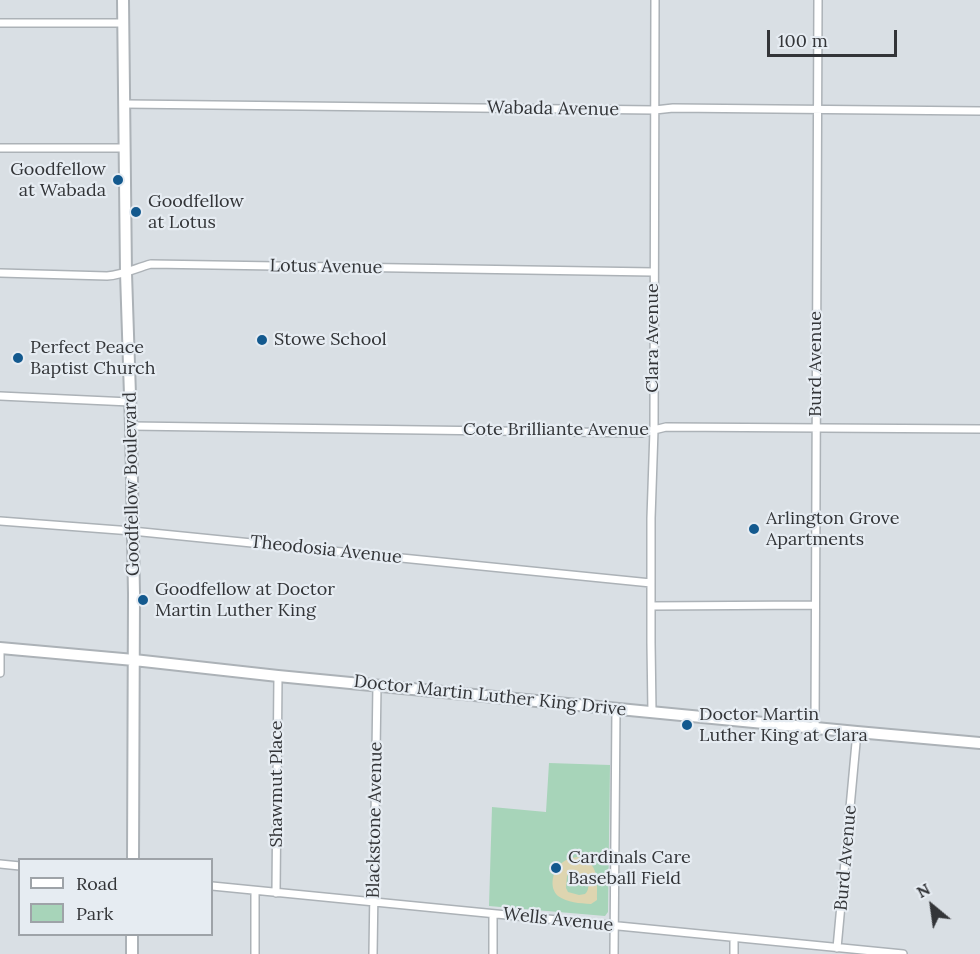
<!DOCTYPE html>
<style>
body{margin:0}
#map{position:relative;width:980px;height:954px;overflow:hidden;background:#d9dfe4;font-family:Lora,serif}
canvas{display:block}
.legend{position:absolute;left:18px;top:858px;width:195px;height:78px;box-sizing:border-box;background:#e6ecf2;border:2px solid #9ea3a8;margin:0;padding:8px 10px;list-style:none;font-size:18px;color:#333538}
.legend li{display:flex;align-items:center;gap:12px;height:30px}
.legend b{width:30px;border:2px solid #9ea3a8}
.north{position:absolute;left:902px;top:876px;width:60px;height:60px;-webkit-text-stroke:4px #e6ecf2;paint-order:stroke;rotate:331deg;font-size:16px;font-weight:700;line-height:24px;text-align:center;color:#333538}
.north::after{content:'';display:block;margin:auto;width:21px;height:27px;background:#333538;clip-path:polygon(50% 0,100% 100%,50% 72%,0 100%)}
.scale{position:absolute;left:767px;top:30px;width:130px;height:27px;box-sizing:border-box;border:3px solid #333538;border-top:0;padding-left:8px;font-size:18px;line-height:21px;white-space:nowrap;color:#333538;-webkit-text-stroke:4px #e6ecf2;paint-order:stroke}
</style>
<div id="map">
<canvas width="980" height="954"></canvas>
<ul class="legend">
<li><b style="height:8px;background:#fff"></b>Road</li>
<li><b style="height:16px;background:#a7d4b9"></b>Park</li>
</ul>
<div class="north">N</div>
<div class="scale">100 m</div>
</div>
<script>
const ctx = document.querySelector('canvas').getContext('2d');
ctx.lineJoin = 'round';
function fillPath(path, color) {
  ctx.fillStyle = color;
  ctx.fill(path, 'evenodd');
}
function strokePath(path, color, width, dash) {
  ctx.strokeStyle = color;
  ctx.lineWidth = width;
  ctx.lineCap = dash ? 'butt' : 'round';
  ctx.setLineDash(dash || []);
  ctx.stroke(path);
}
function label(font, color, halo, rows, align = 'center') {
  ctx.font = font + ' Lora,serif';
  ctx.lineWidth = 4.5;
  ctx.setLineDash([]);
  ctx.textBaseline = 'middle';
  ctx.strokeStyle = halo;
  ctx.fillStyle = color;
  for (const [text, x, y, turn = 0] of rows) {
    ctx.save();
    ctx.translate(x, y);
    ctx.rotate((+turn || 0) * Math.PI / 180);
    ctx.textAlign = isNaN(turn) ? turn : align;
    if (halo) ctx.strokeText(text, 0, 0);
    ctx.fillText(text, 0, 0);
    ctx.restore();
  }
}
const green = new Path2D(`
 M 549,763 L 610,765 L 608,912 L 605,916 L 489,906 L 492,807 L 546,812 Z`);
const sand = new Path2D(`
 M 577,857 C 600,862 597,881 597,900 L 591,904 C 579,903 568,903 558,896 C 548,887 553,869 563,862 C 567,859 572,858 577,857 ZM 570,873 L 586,875 C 589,880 590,890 585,894 L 579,895 L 568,892 L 566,888 L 567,876 Z`);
const street = new Path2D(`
 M 0,23 L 123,23
 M 125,104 L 655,110 L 673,108 L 980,111
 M 0,148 L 125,148
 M 0,273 L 107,276 C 123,275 136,268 151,264 L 653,272
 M 0,396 L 130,402
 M 131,426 L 642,433 L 666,427 L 980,429
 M 0,521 L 132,531 L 651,583
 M 651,606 L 815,605
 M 0,673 L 0,648
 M 652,712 L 651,643 L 651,518 L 654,430 L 655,0
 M 815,727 L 818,0
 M 0,864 L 20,866
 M 212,886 L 903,954
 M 276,893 L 278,676
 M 837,948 L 857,732
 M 255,954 L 255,891
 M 373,954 L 377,685
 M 493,954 L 493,914
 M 614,954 L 616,709
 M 734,954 L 734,938`);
const secondary = new Path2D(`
 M 123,0 L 126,273 L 131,426 L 134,594 L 133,860
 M 0,648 L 134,660 L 278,676 L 857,732 L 980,743
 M 132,954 L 132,934`);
const markers = [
 [118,180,6,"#13598e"],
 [136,212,6,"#13598e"],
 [262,340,6,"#13598e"],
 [18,358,6,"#13598e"],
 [754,529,6,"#13598e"],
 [143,600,6,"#13598e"],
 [687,725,6,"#13598e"],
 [556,868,6,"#13598e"]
];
const streetNames = [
 ["Wabada Avenue",553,109,1],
 ["Lotus Avenue",326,267,1],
 ["Clara Avenue",653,338,-90],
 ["Burd Avenue",816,364,-90],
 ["Cote Brilliante Avenue",556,430],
 ["Goodfellow Boulevard",132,484,-91],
 ["Theodosia Avenue",326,550,6],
 ["Doctor Martin Luther King Drive",490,696,6],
 ["Shawmut Place",277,784,-90],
 ["Blackstone Avenue",375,820,-89],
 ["Burd Avenue",846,858,-85],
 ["Wells Avenue",558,920,6]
];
const poiNames = [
 ["Goodfellow",106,170,"right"],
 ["at Wabada",106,191,"right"],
 ["Goodfellow",148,202],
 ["at Lotus",148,223],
 ["Stowe School",274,340],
 ["Perfect Peace",30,348],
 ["Baptist Church",30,369],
 ["Arlington Grove",766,519],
 ["Apartments",766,540],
 ["Goodfellow at Doctor",155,590],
 ["Martin Luther King",155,611],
 ["Doctor Martin",699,715],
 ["Luther King at Clara",699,736],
 ["Cardinals Care",568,858],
 ["Baseball Field",568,879]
];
fillPath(green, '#a7d4b9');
fillPath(sand, '#ded5b0');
strokePath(street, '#acb2b7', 10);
strokePath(secondary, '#acb2b7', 14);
strokePath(street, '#fff', 7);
strokePath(secondary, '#fff', 10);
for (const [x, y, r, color] of markers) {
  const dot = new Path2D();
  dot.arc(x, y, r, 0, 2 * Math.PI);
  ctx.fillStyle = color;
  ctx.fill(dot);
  strokePath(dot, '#e6ecf2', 2);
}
label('18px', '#333538', '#e6ecf2', streetNames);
label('18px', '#333538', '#e6ecf2', poiNames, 'left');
</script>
